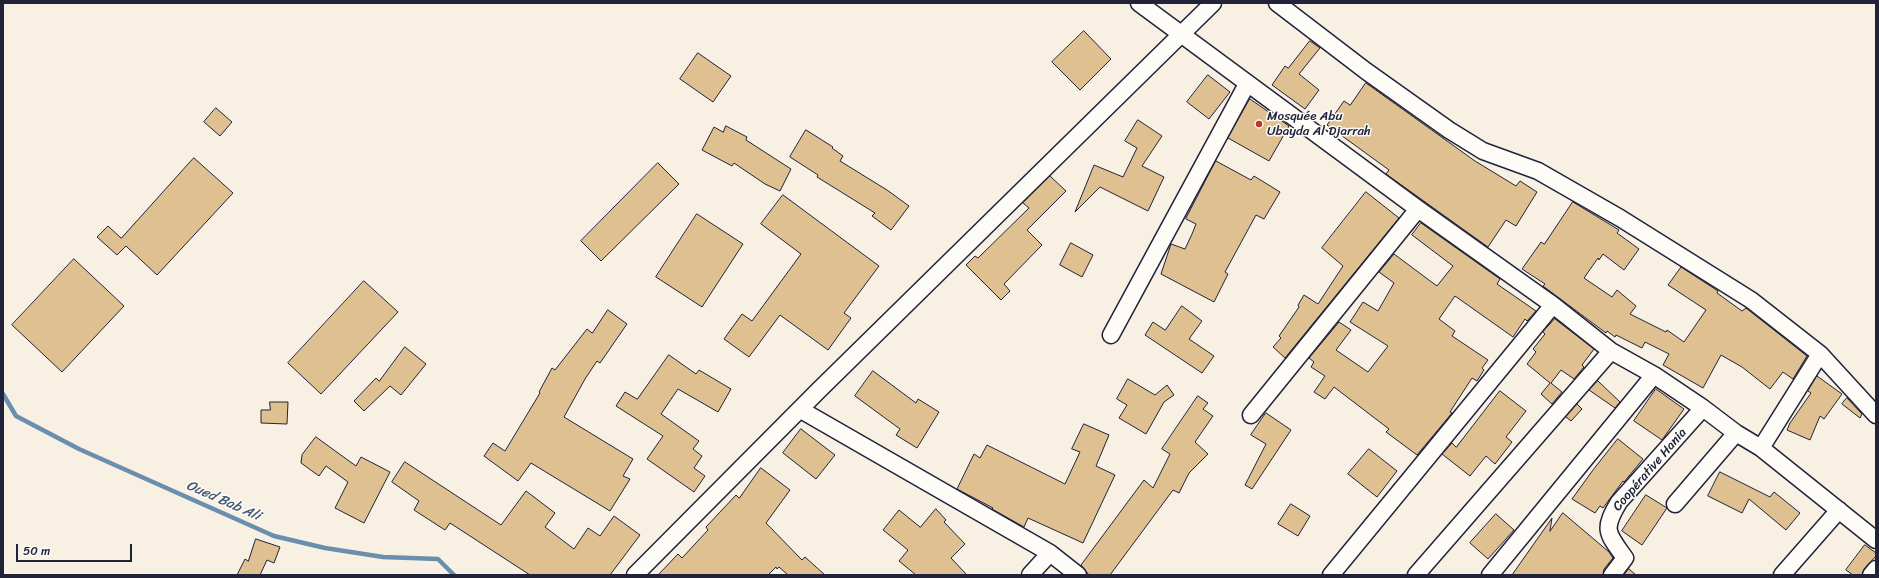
<!DOCTYPE html>
<meta charset="utf-8">
<style>
body{margin:0}
#map{position:relative;width:1879px;height:578px;overflow:hidden;background:#f7f0e3;font-family:Sriracha,sans-serif}
canvas{display:block}
.frame{position:absolute;inset:0;border:4px solid #22223b;pointer-events:none}
.scale{position:absolute;left:16px;top:544px;width:116px;height:18px;box-sizing:border-box;border:2px solid #22223b;border-top:0;padding-left:5px;font-size:12px;line-height:14px;white-space:nowrap;color:#22223b;-webkit-text-stroke:3px #fdfcf7;paint-order:stroke}
</style>
<div id="map">
<canvas width="1879" height="578"></canvas>
<div class="frame"></div>
<div class="scale">50 m</div>
</div>
<script>
const ctx = document.querySelector('canvas').getContext('2d');
ctx.lineJoin = 'round';
function strokePath(path, color, width, dash) {
  ctx.strokeStyle = color;
  ctx.lineWidth = width;
  ctx.lineCap = dash ? 'butt' : 'round';
  ctx.setLineDash(dash || []);
  ctx.stroke(path);
}
function fillPath(path, color) {
  ctx.fillStyle = color;
  ctx.fill(path, 'evenodd');
}
function label(font, color, halo, rows, align = 'center') {
  ctx.font = font + ' Sriracha,sans-serif';
  ctx.lineWidth = 3;
  ctx.setLineDash([]);
  ctx.textBaseline = 'middle';
  ctx.strokeStyle = halo;
  ctx.fillStyle = color;
  for (const [text, x, y, turn = 0] of rows) {
    ctx.save();
    ctx.translate(x, y);
    ctx.rotate((+turn || 0) * Math.PI / 180);
    ctx.textAlign = isNaN(turn) ? turn : align;
    if (halo) ctx.strokeText(text, 0, 0);
    ctx.fillText(text, 0, 0);
    ctx.restore();
  }
}
const stream = new Path2D(`
 M 3,394 L 16,416 L 79,449 L 274,536 L 325,548 L 383,557 L 438,559 L 454,575`);
const building = new Path2D(`
 M 1084,31 L 1111,59 L 1080,90 L 1052,62 Z
 M 1310,41 L 1320,48 L 1299,74 L 1319,90 L 1305,109 L 1272,85 L 1285,66 L 1288,68 Z
 M 698,53 L 731,76 L 713,102 L 680,79 Z
 M 1208,75 L 1230,92 L 1209,119 L 1187,102 Z
 M 1366,83 L 1475,161 L 1516,186 L 1520,181 L 1537,192 L 1516,226 L 1506,220 L 1488,247 L 1386,174 L 1389,170 L 1327,125 L 1344,101 L 1350,105 Z
 M 1250,99 L 1289,126 L 1269,161 L 1228,138 Z
 M 216,108 L 232,122 L 220,136 L 204,122 Z
 M 1138,120 L 1162,136 L 1142,166 L 1164,177 L 1148,211 L 1100,187 L 1075,212 L 1094,165 L 1123,177 L 1137,148 L 1125,141 Z
 M 726,126 L 747,137 L 746,140 L 791,169 L 780,191 L 765,184 L 734,163 L 732,166 L 702,150 L 714,127 L 723,132 Z
 M 806,130 L 833,147 L 832,148 L 843,156 L 840,161 L 887,190 L 909,206 L 891,230 L 872,216 L 875,213 L 817,177 L 818,175 L 790,157 Z
 M 194,158 L 233,193 L 157,275 L 126,246 L 117,255 L 97,237 L 108,226 L 121,238 Z
 M 1216,161 L 1251,180 L 1254,176 L 1280,192 L 1264,219 L 1256,215 L 1225,272 L 1228,274 L 1214,302 L 1161,274 L 1171,244 L 1185,249 L 1192,234 L 1196,224 L 1186,219 Z
 M 658,163 L 679,184 L 601,261 L 581,241 Z
 M 1050,176 L 1066,191 L 1027,230 L 1042,245 L 1004,284 L 1010,291 L 1001,300 L 966,265 L 975,256 L 978,258 L 1029,208 L 1023,203 Z
 M 1366,192 L 1399,218 L 1285,358 L 1273,347 L 1281,338 L 1279,336 L 1299,307 L 1298,305 L 1304,295 L 1318,304 L 1343,266 L 1322,248 Z
 M 783,195 L 879,266 L 844,313 L 851,318 L 828,350 L 780,315 L 749,357 L 724,339 L 742,314 L 752,321 L 801,254 L 761,224 Z
 M 1573,202 L 1619,230 L 1617,233 L 1639,249 L 1624,270 L 1603,254 L 1599,260 L 1598,258 L 1584,278 L 1612,297 L 1617,290 L 1636,306 L 1630,314 L 1666,332 L 1667,330 L 1684,342 L 1706,310 L 1668,285 L 1681,267 L 1718,291 L 1717,293 L 1742,311 L 1746,308 L 1807,356 L 1793,379 L 1783,372 L 1770,389 L 1742,367 L 1721,355 L 1703,388 L 1663,365 L 1669,354 L 1645,342 L 1642,348 L 1616,335 L 1615,337 L 1607,331 L 1606,333 L 1543,286 L 1545,284 L 1522,269 L 1541,242 L 1544,244 Z
 M 697,214 L 743,244 L 702,307 L 656,277 Z
 M 1421,223 L 1500,279 L 1497,284 L 1536,311 L 1527,321 L 1525,319 L 1513,337 L 1455,296 L 1439,319 L 1455,331 L 1452,336 L 1488,360 L 1482,368 L 1484,370 L 1477,381 L 1472,378 L 1450,412 L 1452,413 L 1417,455 L 1386,432 L 1389,429 L 1334,387 L 1325,399 L 1314,392 L 1325,376 L 1311,367 L 1314,362 L 1309,358 L 1339,322 L 1351,330 L 1336,350 L 1368,372 L 1388,346 L 1350,322 L 1363,302 L 1378,311 L 1394,283 L 1379,272 L 1394,254 L 1437,286 L 1453,266 L 1412,235 Z
 M 1071,243 L 1093,255 L 1082,277 L 1060,265 Z
 M 74,259 L 124,306 L 62,372 L 12,325 Z
 M 364,281 L 398,312 L 321,394 L 288,363 Z
 M 1182,306 L 1202,321 L 1189,339 L 1214,356 L 1202,373 L 1145,335 L 1153,322 L 1165,330 Z
 M 608,310 L 627,324 L 600,363 L 597,361 L 585,379 L 564,417 L 633,459 L 623,476 L 630,479 L 610,511 L 531,463 L 518,481 L 484,456 L 493,443 L 505,451 L 540,393 L 539,392 L 552,368 L 555,370 L 587,329 L 592,333 Z
 M 1555,319 L 1594,349 L 1582,365 L 1584,367 L 1574,379 L 1561,370 L 1551,383 L 1562,392 L 1552,404 L 1541,394 L 1550,383 L 1527,364 L 1536,352 L 1533,349 L 1545,334 L 1543,332 Z
 M 405,347 L 426,364 L 401,395 L 390,386 L 364,411 L 354,401 L 376,378 L 379,381 Z
 M 669,355 L 696,374 L 699,370 L 731,389 L 718,412 L 678,389 L 661,414 L 699,441 L 693,449 L 702,456 L 694,468 L 705,476 L 694,492 L 647,459 L 663,436 L 616,406 L 625,392 L 637,399 Z
 M 873,371 L 916,403 L 918,399 L 939,412 L 917,448 L 896,435 L 900,429 L 855,396 Z
 M 1817,376 L 1842,394 L 1824,419 L 1820,416 L 1810,440 L 1787,430 L 1790,423 L 1811,393 L 1808,391 Z
 M 1128,379 L 1155,395 L 1167,385 L 1174,395 L 1164,402 L 1146,434 L 1119,418 L 1127,405 L 1117,399 Z
 M 1598,381 L 1620,402 L 1615,408 L 1589,390 Z
 M 1656,389 L 1684,409 L 1662,440 L 1634,421 Z
 M 1500,391 L 1526,411 L 1506,437 L 1512,442 L 1495,464 L 1486,456 L 1470,476 L 1442,454 L 1452,443 L 1456,447 Z
 M 1198,396 L 1208,403 L 1203,409 L 1213,416 L 1195,442 L 1208,454 L 1189,473 L 1179,493 L 1173,490 L 1110,575 L 1089,575 L 1081,565 L 1144,480 L 1153,488 L 1170,454 L 1162,449 Z
 M 1847,398 L 1862,414 L 1860,418 L 1842,404 Z
 M 270,402 L 288,402 L 287,424 L 261,423 L 261,410 L 270,410 Z
 M 1577,404 L 1582,409 L 1571,421 L 1566,417 Z
 M 1266,413 L 1291,430 L 1252,489 L 1245,485 L 1266,444 L 1251,435 Z
 M 1084,424 L 1109,435 L 1096,466 L 1115,475 L 1083,543 L 1028,518 L 1024,527 L 992,509 L 993,508 L 957,489 L 974,454 L 980,458 L 987,445 L 1065,484 L 1080,452 L 1072,449 Z
 M 801,429 L 835,455 L 816,479 L 783,453 Z
 M 316,437 L 356,466 L 361,457 L 390,472 L 364,523 L 335,508 L 348,482 L 326,466 L 319,476 L 301,463 L 302,455 Z
 M 1618,439 L 1643,459 L 1624,482 L 1623,481 L 1603,508 L 1600,506 L 1595,513 L 1572,499 L 1593,470 Z
 M 1369,449 L 1397,471 L 1377,497 L 1348,474 Z
 M 405,462 L 501,525 L 526,491 L 555,513 L 545,527 L 574,549 L 588,528 L 600,536 L 614,516 L 640,535 L 610,575 L 530,575 L 450,523 L 445,530 L 414,510 L 419,501 L 392,482 Z
 M 761,468 L 790,490 L 766,523 L 802,560 L 805,557 L 825,575 L 788,575 L 779,567 L 777,569 L 776,567 L 768,575 L 658,575 L 678,554 L 682,558 L 708,530 L 706,527 L 736,495 L 739,498 Z
 M 1720,472 L 1770,497 L 1774,492 L 1800,513 L 1786,530 L 1749,499 L 1742,513 L 1708,496 Z
 M 1646,495 L 1667,508 L 1642,545 L 1622,531 Z
 M 1291,504 L 1310,516 L 1298,536 L 1278,524 Z
 M 936,509 L 946,520 L 944,522 L 965,544 L 951,558 L 967,575 L 916,575 L 899,561 L 908,550 L 883,530 L 899,510 L 920,527 Z
 M 1563,513 L 1609,552 L 1613,558 L 1604,569 L 1603,575 L 1512,575 L 1552,518 L 1550,531 Z
 M 1496,514 L 1514,530 L 1488,559 L 1470,543 Z
 M 256,539 L 280,547 L 274,563 L 267,560 L 260,575 L 237,575 L 245,559 L 248,561 Z
 M 1865,545 L 1876,553 L 1876,556 L 1864,569 L 1862,575 L 1853,575 L 1846,570 Z
 M 1629,569 L 1636,575 L 1624,575 Z`);
const minor = new Path2D(`
 M 1139,3 L 1418,209 L 1553,305 L 1611,351 L 1654,375 L 1703,408 L 1736,433 L 1761,448 L 1876,540
 M 1277,3 L 1366,71 L 1449,130 L 1483,151 L 1538,171 L 1620,218 L 1751,300 L 1820,354 L 1876,415
 M 1111,335 L 1247,84
 M 801,410 L 1050,553 L 1078,575
 M 1251,415 L 1418,209
 M 1761,448 L 1820,354
 M 1675,504 L 1736,433
 M 635,575 L 819,390 L 1213,3
 M 1030,575 L 1050,553
 M 1331,575 L 1553,305
 M 1416,575 L 1611,351
 M 1490,575 L 1654,375
 M 1612,575 L 1625,558 C 1607,533 1602,530 1619,502 L 1703,408
 M 1782,575 L 1839,510
 M 1871,575 L 1876,569`);
const markers = [
 [1259,124,4,"#c8321e"]
];
const poiNames = [
 ["Mosquée Abu",1267,117],
 ["Ubayda Al Djarrah",1267,132]
];
const streetNames = [
 ["Coopérative Hania",1650,470,-49]
];
const waterNames = [
 ["Oued Bab Ali",223,501,24]
];
strokePath(stream, '#6a8fae', 4.5);
fillPath(building, '#dec091');
strokePath(building, '#22223b', 1);
strokePath(minor, '#22223b', 19);
strokePath(minor, '#fdfcf7', 16);
for (const [x, y, r, color] of markers) {
  const dot = new Path2D();
  dot.arc(x, y, r, 0, 2 * Math.PI);
  ctx.fillStyle = color;
  ctx.fill(dot);
  strokePath(dot, '#fdfcf7', 1.5);
}
label('13px', '#22223b', '#fdfcf7', poiNames, 'left');
label('13px', '#22223b', '#fdfcf7', streetNames);
label('italic 14px', '#465975', '#fdfcf7', waterNames);
</script>
